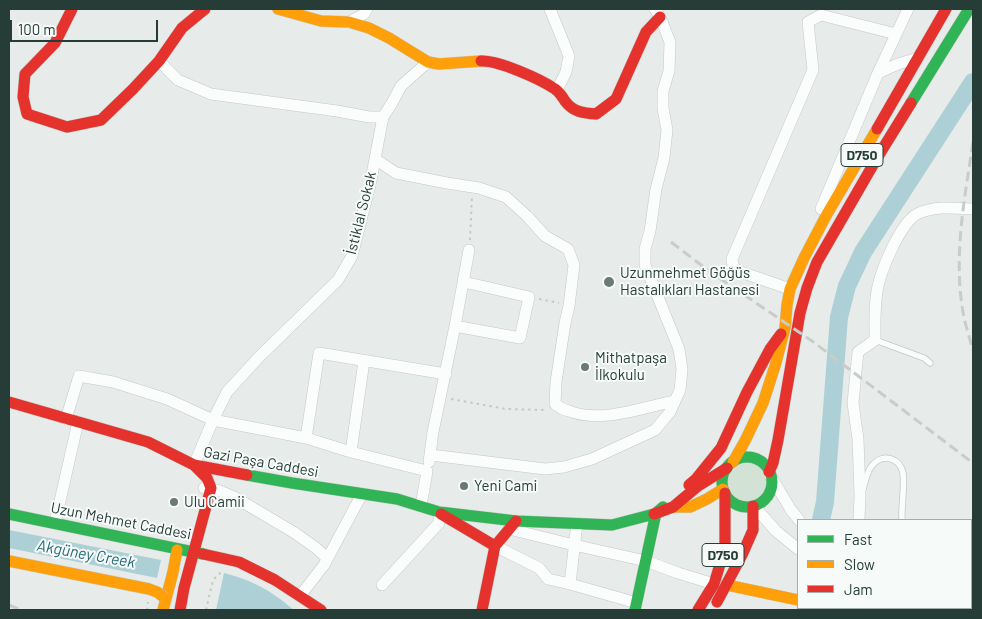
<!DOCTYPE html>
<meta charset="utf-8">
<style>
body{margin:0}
#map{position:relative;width:982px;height:619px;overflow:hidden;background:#e7ebe9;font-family:Barlow,sans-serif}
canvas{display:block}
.frame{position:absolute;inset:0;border:10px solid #263d37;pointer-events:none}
.legend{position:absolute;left:797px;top:519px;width:175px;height:90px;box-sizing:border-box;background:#f6faf8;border:1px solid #a3aeab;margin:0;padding:6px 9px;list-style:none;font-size:15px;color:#263d37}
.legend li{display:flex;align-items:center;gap:10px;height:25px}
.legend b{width:25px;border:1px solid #a3aeab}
.scale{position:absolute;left:10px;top:20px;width:148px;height:22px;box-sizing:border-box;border:2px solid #263d37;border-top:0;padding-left:6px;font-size:15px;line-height:18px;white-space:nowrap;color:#263d37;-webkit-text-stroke:4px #f6faf8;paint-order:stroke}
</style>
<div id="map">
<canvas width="982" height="619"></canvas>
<div class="frame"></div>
<ul class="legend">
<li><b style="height:6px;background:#30b455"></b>Fast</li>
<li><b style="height:6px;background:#ff9f0a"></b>Slow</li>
<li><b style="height:6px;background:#e5322d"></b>Jam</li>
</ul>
<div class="scale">100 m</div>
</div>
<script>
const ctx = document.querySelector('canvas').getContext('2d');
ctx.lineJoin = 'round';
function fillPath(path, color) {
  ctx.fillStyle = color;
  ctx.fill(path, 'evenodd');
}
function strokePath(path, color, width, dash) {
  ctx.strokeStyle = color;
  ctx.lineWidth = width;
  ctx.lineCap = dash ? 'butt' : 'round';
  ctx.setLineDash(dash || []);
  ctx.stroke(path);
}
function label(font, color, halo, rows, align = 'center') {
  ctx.font = font + ' Barlow,sans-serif';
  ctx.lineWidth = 4;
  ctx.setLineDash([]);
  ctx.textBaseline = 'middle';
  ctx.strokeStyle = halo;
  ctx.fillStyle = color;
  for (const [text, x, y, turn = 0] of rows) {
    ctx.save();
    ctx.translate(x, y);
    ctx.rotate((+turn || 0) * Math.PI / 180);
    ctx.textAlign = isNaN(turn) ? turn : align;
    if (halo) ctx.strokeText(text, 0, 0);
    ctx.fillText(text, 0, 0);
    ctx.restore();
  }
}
const green = new Path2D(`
 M 745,460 C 755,461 763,464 766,474 C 778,511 722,517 725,477 Z`);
const water = new Path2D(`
 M 9,530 L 161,560 L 157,578 L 9,548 Z
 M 224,573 C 254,581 270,590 294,610 L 216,610 Z`);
const river = new Path2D(`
 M 821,520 L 825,502 L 839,317 L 847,286 L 863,252 L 973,82`);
const path = new Path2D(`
 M 470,240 L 472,197
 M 539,299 L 559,303
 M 451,399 L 506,409 L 547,410
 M 168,533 L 169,529 L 187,533
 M 147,610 L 148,602
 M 206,610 L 213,580 L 221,572`);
const lane = new Path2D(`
 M 875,340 L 924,358 L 930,363
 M 863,489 C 865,482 867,472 871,467 C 881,453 899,456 903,473 C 905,487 901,506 902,520
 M 971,556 L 973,557`);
const street = new Path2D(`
 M 550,9 L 569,56 L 566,72 L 557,90
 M 349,22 L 364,14 L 367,9
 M 159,61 L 178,80 L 211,94 L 337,111 L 369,117 L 383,117
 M 878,73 L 898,64 L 918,58
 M 375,159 L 396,173 L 447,183 L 479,188 L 506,197 L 527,216 L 545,236 L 568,249 L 574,265 L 569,306 L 565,323 L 556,382 L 555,404 C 559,407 564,410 569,411 C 602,424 642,407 675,401
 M 821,209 L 878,73 L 908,9
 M 790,289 L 738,271 L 733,267 L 732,259 L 813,70 L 808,22 L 821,15 L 896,34
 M 455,326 L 520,338 L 529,297 L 464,282
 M 66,419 L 79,376 L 113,382 L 167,399 L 213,420 L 306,438 L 351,452 L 427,471 L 421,506
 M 306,438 L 319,353 L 446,374
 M 351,452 L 364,361
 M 431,455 L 545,469 L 564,467 L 592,459 L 655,430 L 670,412 L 680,390 L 682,369 L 679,349 L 645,265 L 645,249 L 650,231 L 656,189 L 664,158 L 667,130 L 663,108 L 663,91 L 669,71 L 670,42 L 660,17 L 655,9
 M 429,462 L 433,432 L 455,326 L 469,250
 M 194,465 L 213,420 L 227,392 L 259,357 L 338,280 L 352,256 L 370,185 L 383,117 L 392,103 L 401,86 L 428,62
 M 770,475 L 791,510 L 799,520
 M 204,488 L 220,491 L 236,498 L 295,533 L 316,548 L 327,558
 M 754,506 L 776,531 L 798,549
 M 859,520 L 860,495 L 858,439 L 853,403 L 858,352 L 875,340 C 875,321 874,300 879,282 C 884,264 902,220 919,213 C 936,206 955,208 973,209
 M 55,523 L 78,422
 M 509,529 L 574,545 L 646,561 L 678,573 L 714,584
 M 495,546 L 539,568 L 548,579 L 570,584 L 637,603
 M 570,584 L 577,523
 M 382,585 L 439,523 L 439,512
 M 300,596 L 324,565 L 362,494`);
const fast = new Path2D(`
 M 911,103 L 969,9
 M722 482a25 25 0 1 1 50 0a25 25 0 1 1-50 0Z
 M 247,475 L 292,483 L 397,499 L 439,512 L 516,521 L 612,525 L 654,514
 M 9,514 L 203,554
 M 635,610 L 656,513 L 663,507`);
const slow = new Path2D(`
 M 278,9 L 321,21 L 349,22 L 369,28 L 389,38 L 428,62 L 439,64 L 481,61
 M 733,462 L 745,441 L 763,403 L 775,366 L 785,328 L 787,305 L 790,289 L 804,258 L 827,214 L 877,129
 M 673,507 L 690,507 L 707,499 L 723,489
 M 727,585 L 798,600
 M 163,610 L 173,572 L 177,550`);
const jam = new Path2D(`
 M 72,9 L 55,43 L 25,74 L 23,97 L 27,114 L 67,127 L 101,120 L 133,89 L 159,61 L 182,28 L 205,9
 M 481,61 C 498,60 540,79 555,89 C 559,92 562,96 565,101 C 573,112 583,113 596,114 L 616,99 L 646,32 L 660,17
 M 877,129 L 946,9
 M 9,402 L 148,442 L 194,465 L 247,475
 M 769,472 L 773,463 L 778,440 L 800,313 L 807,288 L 817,262 L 877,158 L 911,103
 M 689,485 L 696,479 L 721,448 L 747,392 L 770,349 L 781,334
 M 441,514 L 495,546
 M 654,514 L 673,507 L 698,486 L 727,468
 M 203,554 L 239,562 L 275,580 L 321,610
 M 717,602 L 742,555 L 753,530 L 753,506
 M 849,608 L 884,610
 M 180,610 L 184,588 L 211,488 L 207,478 L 194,465
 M 482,610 L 495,546 L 516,521
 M 698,610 L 714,584 L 725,548 L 725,493`);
const rail = new Path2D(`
 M 973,142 C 965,196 954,251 962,306 C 964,321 969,336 973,350
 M 671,242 L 709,271 L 812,341 L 973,463
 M 9,605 L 21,610`);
const slowBridge = new Path2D(`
 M 9,561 L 149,589 L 157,592 L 165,598`);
const markers = [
 [609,282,6,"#6a7a75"],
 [585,367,5,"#6a7a75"],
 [464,486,5,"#6a7a75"],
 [174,502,5,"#6a7a75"]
];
const shields = [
 [862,155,42],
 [723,555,42]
];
const shieldNames = [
 ["D750",862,155],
 ["D750",723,555]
];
const streetNames = [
 ["İstiklal Sokak",361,213,-76],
 ["Gazi Paşa Caddesi",261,462,10],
 ["Uzun Mehmet Caddesi",121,521,11]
];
const poiNames = [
 ["Uzunmehmet Göğüs",620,273],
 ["Hastalıkları Hastanesi",620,290],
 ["Mithatpaşa",595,358],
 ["İlkokulu",595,375],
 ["Yeni Cami",474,486],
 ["Ulu Camii",184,502]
];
const waterNames = [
 ["Akgüney Creek",86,554,10]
];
fillPath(green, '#d2e3d6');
fillPath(water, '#acd0d5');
strokePath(river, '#acd0d5', 18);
strokePath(lane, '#c4c8c6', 7);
strokePath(street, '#c4c8c6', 12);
strokePath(fast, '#c3c9c6', 12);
strokePath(slow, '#c3c9c6', 12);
strokePath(jam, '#c3c9c6', 12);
strokePath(path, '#c3cbc7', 2, [2.5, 4]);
strokePath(lane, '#fbfcfc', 5.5);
strokePath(street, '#fbfcfc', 11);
strokePath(fast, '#30b455', 11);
strokePath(slow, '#ff9f0a', 11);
strokePath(jam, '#e5322d', 11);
strokePath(rail, '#c8ccca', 3, [10, 5]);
strokePath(slowBridge, '#c3c9c6', 12, []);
strokePath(slowBridge, '#ff9f0a', 11);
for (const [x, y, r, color] of markers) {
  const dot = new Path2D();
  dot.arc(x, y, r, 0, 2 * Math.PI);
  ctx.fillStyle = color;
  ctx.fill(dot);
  strokePath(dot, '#f6faf8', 2);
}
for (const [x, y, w] of shields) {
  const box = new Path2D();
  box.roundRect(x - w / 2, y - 11.5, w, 23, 4);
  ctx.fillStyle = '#f6faf8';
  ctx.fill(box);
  strokePath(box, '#263d37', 1);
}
label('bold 14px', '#263d37', null, shieldNames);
label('15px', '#263d37', '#f6faf8', streetNames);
label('15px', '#263d37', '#f6faf8', poiNames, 'left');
label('italic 16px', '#256975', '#f6faf8', waterNames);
</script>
